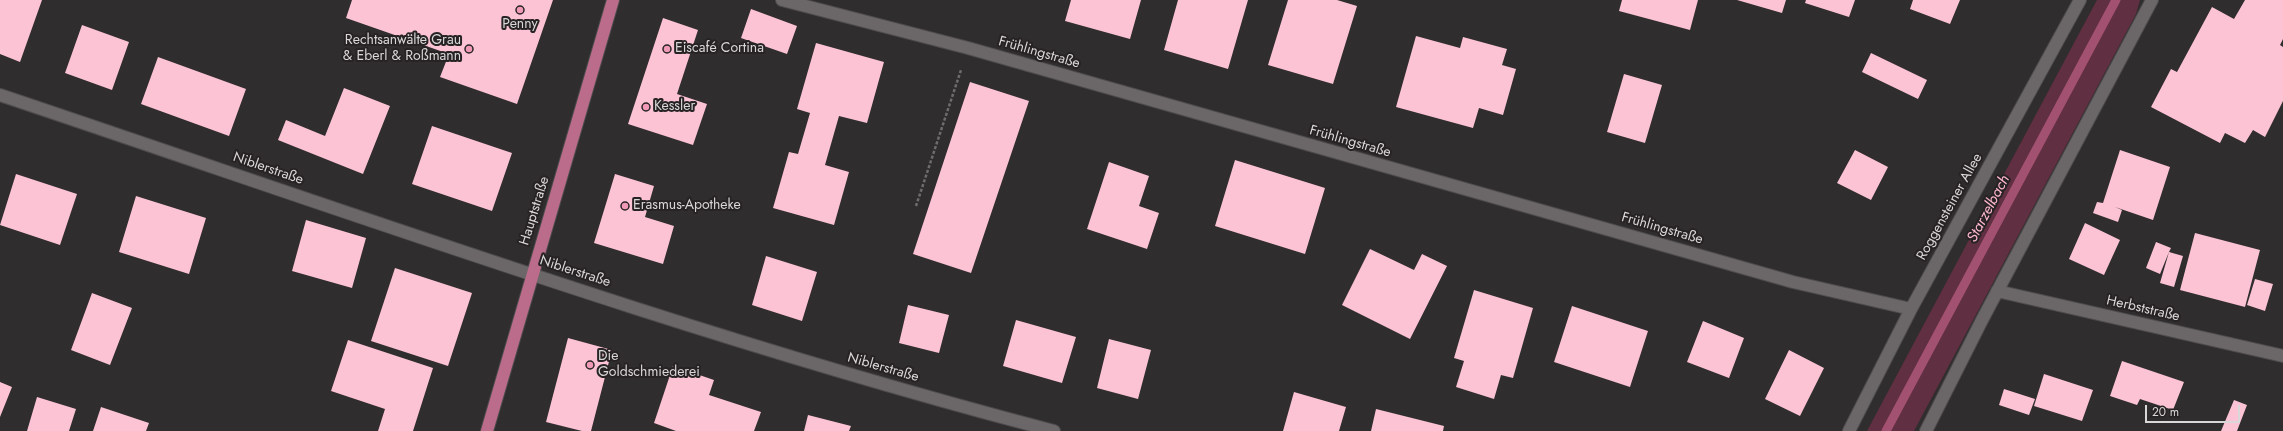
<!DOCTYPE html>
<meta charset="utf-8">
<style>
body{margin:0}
#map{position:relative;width:2283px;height:431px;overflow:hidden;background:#302d2e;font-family:Jost,sans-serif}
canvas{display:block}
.scale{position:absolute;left:2145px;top:405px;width:95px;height:18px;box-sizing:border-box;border:2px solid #d9d7d7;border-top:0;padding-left:5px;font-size:12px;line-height:14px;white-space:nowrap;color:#d9d7d7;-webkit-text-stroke:3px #272324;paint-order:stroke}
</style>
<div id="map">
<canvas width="2283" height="431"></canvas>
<div class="scale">20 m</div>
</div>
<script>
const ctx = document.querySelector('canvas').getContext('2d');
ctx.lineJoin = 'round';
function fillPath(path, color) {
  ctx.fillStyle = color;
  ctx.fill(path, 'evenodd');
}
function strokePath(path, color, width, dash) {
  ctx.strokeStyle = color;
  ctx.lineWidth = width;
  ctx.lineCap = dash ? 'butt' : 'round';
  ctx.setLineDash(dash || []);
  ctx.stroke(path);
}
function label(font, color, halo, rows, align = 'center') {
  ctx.font = font + ' Jost,sans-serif';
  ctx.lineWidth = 4;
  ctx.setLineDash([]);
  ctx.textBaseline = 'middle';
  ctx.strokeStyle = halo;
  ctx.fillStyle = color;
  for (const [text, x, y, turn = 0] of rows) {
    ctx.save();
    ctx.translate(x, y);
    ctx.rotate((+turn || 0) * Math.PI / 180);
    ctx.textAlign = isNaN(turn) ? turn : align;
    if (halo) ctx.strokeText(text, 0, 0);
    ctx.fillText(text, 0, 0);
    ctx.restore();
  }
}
const green = new Path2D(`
 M 2097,0 L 2140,0 L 2136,14 L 1914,431 L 1867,431 Z`);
const stream = new Path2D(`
 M 1886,431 L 2116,0`);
const building = new Path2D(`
 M 0,0 L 42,0 L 20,62 L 0,54 Z
 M 352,0 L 553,0 L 517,104 L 440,77 L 449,54 L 346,18 Z
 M 1071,0 L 1141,0 L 1130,39 L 1065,21 Z
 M 1178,0 L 1248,0 L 1228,69 L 1164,50 Z
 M 1288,0 L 1337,0 L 1357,6 L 1333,84 L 1268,65 Z
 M 1622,0 L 1698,0 L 1690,30 L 1619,11 Z
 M 1737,0 L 1786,0 L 1782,13 Z
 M 1806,0 L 1855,0 L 1849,17 L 1805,3 Z
 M 1913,0 L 1960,0 L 1950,24 L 1910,9 Z
 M 2245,0 L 2283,0 L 2283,39 L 2280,45 L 2283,47 L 2283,101 L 2265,137 L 2253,130 L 2245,143 L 2225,133 L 2220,143 L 2151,107 L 2171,69 L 2177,72 L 2212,7 L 2234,19 Z
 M 751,9 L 797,26 L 787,54 L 741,38 Z
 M 663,18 L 698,30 L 677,94 L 707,104 L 693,145 L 628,124 Z
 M 82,25 L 129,42 L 112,90 L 65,73 Z
 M 1416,36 L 1460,48 L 1463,37 L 1507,49 L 1502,65 L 1516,69 L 1503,115 L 1479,108 L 1473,128 L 1396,107 Z
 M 816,43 L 884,62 L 867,123 L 839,116 L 825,165 L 849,172 L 834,225 L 773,208 L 789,152 L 798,154 L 810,113 L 797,109 Z
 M 1871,53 L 1927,80 L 1918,99 L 1862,72 Z
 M 158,57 L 246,89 L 229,136 L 141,104 Z
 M 1624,74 L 1662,85 L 1645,143 L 1607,132 Z
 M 970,82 L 1029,101 L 971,273 L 913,254 Z
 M 344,88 L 390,106 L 363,174 L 278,140 L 286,120 L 325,136 Z
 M 432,126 L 512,153 L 492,211 L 412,184 Z
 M 1855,150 L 1888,167 L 1871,200 L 1837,183 Z
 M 2120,150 L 2170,167 L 2153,220 L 2115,207 L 2122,210 L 2118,222 L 2093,213 L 2097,202 L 2103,203 Z
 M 1235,160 L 1325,188 L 1305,254 L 1215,226 Z
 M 1109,162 L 1149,176 L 1139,206 L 1159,213 L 1147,249 L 1087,229 Z
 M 16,174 L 77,194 L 60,245 L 0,225 Z
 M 615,174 L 654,186 L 645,217 L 674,226 L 663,264 L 594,243 Z
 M 136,196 L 206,218 L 189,274 L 119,252 Z
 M 306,220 L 366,238 L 352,288 L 292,271 Z
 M 2085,223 L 2120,240 L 2104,275 L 2069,259 Z
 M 2195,233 L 2260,250 L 2245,307 L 2180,290 Z
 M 2156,242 L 2171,248 L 2169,252 L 2183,256 L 2174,287 L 2160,283 L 2169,252 L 2160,274 L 2146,268 Z
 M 1370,249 L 1414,270 L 1422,254 L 1447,266 L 1410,339 L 1342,305 Z
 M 766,256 L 817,272 L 802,321 L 752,305 Z
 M 395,268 L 472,293 L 448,366 L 371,341 Z
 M 2255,279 L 2273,284 L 2265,311 L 2247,305 Z
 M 1474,290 L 1533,308 L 1513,378 L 1501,375 L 1494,399 L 1456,387 L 1464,361 L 1454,358 Z
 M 92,293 L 132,308 L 110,365 L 71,350 Z
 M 908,305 L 949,315 L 939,353 L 899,343 Z
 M 1572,306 L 1648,331 L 1630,387 L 1554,362 Z
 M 1016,320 L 1076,337 L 1062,383 L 1003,366 Z
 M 1703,321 L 1744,338 L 1729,378 L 1687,362 Z
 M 568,338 L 612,350 L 591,431 L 582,431 L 546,422 Z
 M 1109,339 L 1151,350 L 1138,399 L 1097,388 Z
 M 348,340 L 433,368 L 413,431 L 378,431 L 385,409 L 331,391 Z
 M 1789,350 L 1824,368 L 1800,416 L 1765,399 Z
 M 2122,361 L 2184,382 L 2173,410 L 2140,399 L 2137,405 L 2110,396 Z
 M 673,366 L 714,380 L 709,395 L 761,412 L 754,431 L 676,431 L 654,423 Z
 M 2044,374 L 2093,390 L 2082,421 L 2034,406 Z
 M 0,382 L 12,387 L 0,417 Z
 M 2004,389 L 2035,399 L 2029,415 L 1999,405 Z
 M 1294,392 L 1346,407 L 1339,431 L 1283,431 Z
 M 37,397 L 76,409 L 69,431 L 27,431 Z
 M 2234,400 L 2247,405 L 2237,431 L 2221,431 Z
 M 101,407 L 149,423 L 146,431 L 93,431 Z
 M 1376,409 L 1444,426 L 1443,431 L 1371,431 Z
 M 808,415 L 851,426 L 849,431 L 804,431 Z`);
const path = new Path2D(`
 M 916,206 L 961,70`);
const minor = new Path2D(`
 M 782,0 L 968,48 L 1793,282 L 1911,309
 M 0,95 C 349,212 697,338 1054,431
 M 1997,291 L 2283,356
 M 1849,431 L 1911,309 L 2080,0
 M 1926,431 L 1982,320 L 2152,0`);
const major = new Path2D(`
 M 487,431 L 613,0`);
const markers = [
 [520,10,4,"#f09ab7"],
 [469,49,4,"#f09ab7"],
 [667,49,4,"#f09ab7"],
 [646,107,4,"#f09ab7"],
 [625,206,4,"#f09ab7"],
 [590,365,4,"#f09ab7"]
];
const poiNames = [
 ["Penny",520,25,"center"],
 ["Rechtsanwälte Grau",461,41,"right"],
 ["& Eberl & Roßmann",461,57,"right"],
 ["Eiscafé Cortina",675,49],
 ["Kessler",654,107],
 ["Erasmus-Apotheke",633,206],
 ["Die",598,357],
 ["Goldschmiederei",598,373]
];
const streetNames = [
 ["Frühlingstraße",1039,53,16],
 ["Frühlingstraße",1350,142,16],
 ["Niblerstraße",268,169,19],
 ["Roggensteiner Allee",1950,207,-61],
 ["Hauptstraße",535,211,-73],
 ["Frühlingstraße",1662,229,16],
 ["Niblerstraße",575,272,18],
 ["Herbststraße",2143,309,13],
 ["Niblerstraße",883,368,16]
];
const waterNames = [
 ["Starzelbach",1989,209,-62]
];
fillPath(green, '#612f42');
strokePath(stream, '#a35170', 9);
fillPath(building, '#fcc3d5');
strokePath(minor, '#4e4b4c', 14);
strokePath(major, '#4e4b4c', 14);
strokePath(path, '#6e6c6c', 2.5, [3, 2]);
strokePath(minor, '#6b6768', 12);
strokePath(major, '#bb6c8b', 12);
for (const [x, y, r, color] of markers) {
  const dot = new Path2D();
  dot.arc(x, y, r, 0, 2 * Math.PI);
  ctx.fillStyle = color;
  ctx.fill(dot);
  strokePath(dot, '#272324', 1.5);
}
label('14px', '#d9d7d7', '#272324', poiNames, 'left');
label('14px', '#d9d7d7', '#272324', streetNames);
label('italic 15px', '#feb7ce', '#272324', waterNames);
</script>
